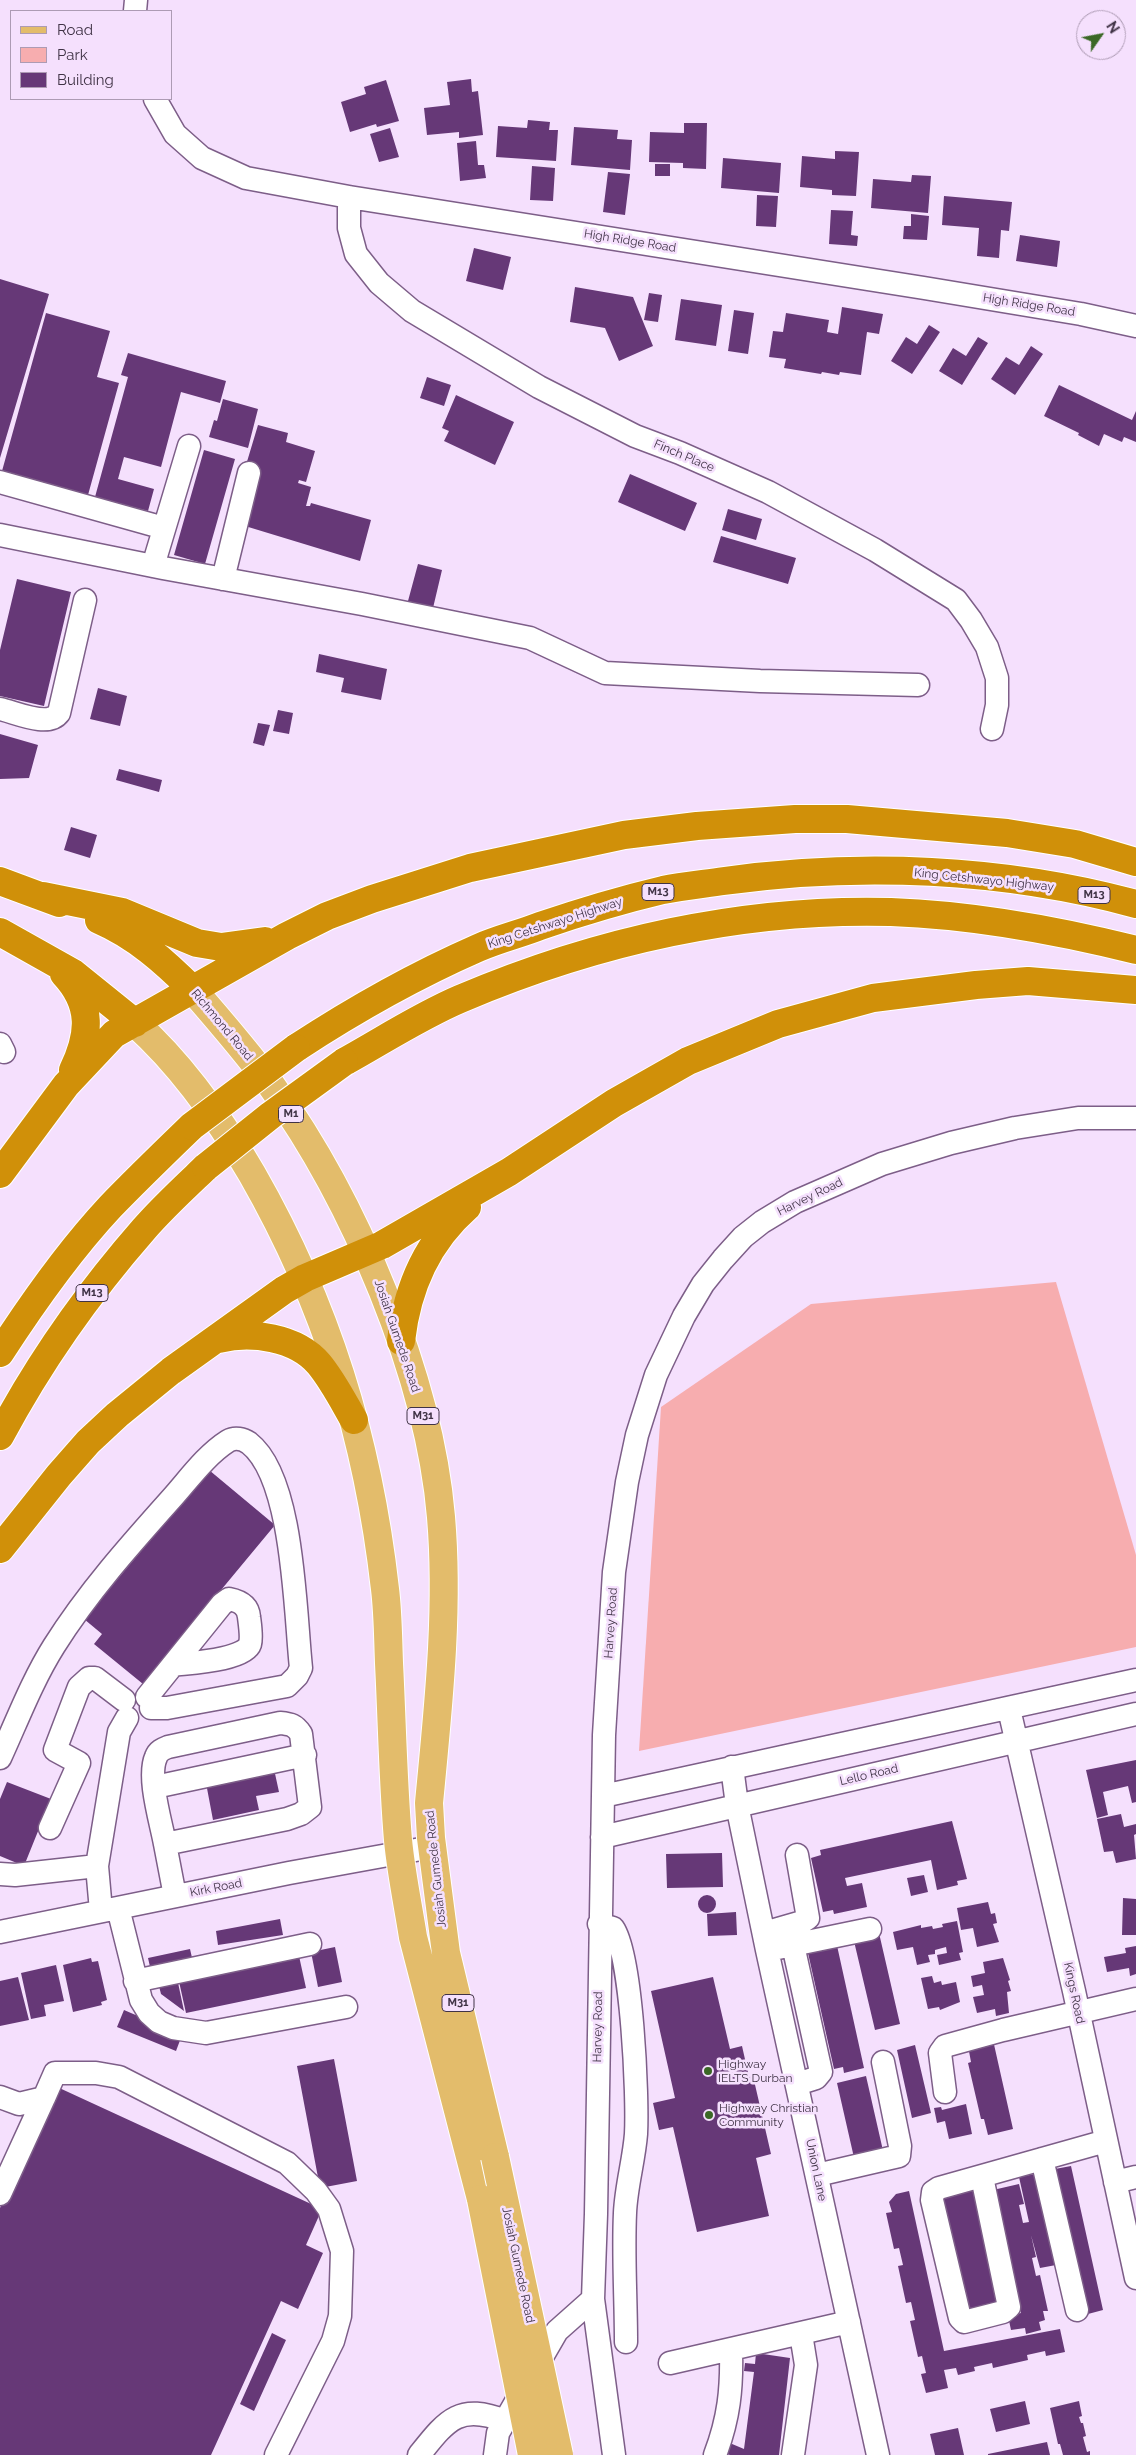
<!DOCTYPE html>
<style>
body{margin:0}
#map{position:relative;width:1136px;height:2455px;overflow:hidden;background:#f5e0fd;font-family:Raleway,sans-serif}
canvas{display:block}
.legend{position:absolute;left:10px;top:10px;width:162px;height:90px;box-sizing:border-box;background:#f5e0fd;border:1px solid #ad9bb4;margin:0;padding:6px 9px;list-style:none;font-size:15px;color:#403346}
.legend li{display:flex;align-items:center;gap:10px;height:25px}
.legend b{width:25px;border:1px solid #ad9bb4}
.north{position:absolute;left:1076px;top:10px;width:50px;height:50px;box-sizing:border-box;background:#f5e0fd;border:1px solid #ad9bb4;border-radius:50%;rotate:57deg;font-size:14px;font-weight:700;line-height:20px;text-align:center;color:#403346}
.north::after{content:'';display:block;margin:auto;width:18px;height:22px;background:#3b6826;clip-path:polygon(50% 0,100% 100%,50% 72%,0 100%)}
</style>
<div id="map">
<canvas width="1136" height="2455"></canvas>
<ul class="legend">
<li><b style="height:6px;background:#e3bc6b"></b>Road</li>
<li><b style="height:14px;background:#f7adaf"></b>Park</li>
<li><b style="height:14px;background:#663877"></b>Building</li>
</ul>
<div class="north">N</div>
</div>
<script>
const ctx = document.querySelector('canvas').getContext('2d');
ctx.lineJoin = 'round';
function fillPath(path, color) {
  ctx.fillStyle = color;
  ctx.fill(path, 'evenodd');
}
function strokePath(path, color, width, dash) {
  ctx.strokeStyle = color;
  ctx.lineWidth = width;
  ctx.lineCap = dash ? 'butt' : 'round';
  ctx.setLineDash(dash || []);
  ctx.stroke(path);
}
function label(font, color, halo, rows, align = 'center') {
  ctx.font = font + ' Raleway,sans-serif';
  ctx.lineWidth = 5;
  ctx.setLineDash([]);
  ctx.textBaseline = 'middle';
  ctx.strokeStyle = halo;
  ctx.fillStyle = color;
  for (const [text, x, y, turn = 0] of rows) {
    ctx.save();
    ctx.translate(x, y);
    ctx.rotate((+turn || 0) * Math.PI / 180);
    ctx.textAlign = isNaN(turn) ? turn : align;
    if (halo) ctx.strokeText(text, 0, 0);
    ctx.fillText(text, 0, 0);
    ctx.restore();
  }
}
const green = new Path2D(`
 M 1056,1282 L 1136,1555 L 1136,1647 L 639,1751 L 661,1407 L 811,1304 Z`);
const building = new Path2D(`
 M 471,79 L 472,92 L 478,91 L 483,135 L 459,138 L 459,132 L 427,135 L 424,108 L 450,105 L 447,82 Z
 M 386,80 L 399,121 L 377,127 L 376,124 L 350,132 L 341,102 L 366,94 L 364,87 Z
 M 528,120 L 550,122 L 549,130 L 558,130 L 556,161 L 496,157 L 498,126 L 527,128 Z
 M 684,123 L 707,123 L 706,169 L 683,168 L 683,163 L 649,162 L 650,132 L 684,133 Z
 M 574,127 L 618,130 L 617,139 L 632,140 L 630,170 L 571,165 Z
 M 390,128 L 399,157 L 379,162 L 370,134 Z
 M 476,141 L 478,165 L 484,165 L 486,178 L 460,181 L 457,143 Z
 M 835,151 L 859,152 L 856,196 L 832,195 L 832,190 L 800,187 L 802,156 L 835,159 Z
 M 723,158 L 781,163 L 779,193 L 721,188 Z
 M 655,164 L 670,164 L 670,176 L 655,176 Z
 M 532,166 L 555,168 L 553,201 L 530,200 Z
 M 608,172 L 630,174 L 625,215 L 603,212 Z
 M 912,175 L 931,176 L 928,213 L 871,208 L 873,179 L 911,182 Z
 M 757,195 L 778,196 L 776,227 L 756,226 Z
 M 944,196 L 1012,202 L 1009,231 L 1001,230 L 999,258 L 977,256 L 979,228 L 942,225 Z
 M 831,210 L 853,211 L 851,235 L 858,236 L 857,246 L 829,244 Z
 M 911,214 L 929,216 L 927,240 L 903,239 L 904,226 L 911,226 Z
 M 1020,235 L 1060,241 L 1057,267 L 1016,261 Z
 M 474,248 L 511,257 L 503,290 L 466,281 Z
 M 0,279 L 49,294 L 0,458 Z
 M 575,287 L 633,297 L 653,346 L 619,361 L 605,328 L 570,322 Z
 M 649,293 L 662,295 L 658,322 L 644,320 Z
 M 681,299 L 722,305 L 716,346 L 675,340 Z
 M 842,307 L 883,314 L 879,334 L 867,332 L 861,375 L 840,372 L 839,375 L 822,372 L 821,374 L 784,368 L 786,359 L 769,357 L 773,331 L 783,332 L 786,313 L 829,320 L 827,332 L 838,334 Z
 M 734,310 L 754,313 L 748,354 L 728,351 Z
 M 46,313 L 110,331 L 97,377 L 119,383 L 88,495 L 2,471 Z
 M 929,325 L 940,332 L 912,374 L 891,361 L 906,337 L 917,344 Z
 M 978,337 L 988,343 L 962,385 L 939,371 L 953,348 L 966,356 Z
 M 1031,346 L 1043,354 L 1015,395 L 991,379 L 1006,357 L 1019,365 Z
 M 128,353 L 226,381 L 220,403 L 181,392 L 161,467 L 124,457 L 118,479 L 154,489 L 148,511 L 95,497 L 128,377 L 121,375 Z
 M 427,377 L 451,385 L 444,406 L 420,398 Z
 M 1059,385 L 1132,420 L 1136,411 L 1136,442 L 1124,437 L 1122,442 L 1104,434 L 1099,446 L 1078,435 L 1079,433 L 1044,416 Z
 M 456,395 L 514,422 L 495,465 L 444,441 L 449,431 L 442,428 Z
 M 223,399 L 258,409 L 248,448 L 209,437 L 214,420 L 217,421 Z
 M 258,425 L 288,433 L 286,442 L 315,451 L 306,482 L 299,480 L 298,483 L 311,487 L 306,506 L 310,506 L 311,503 L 371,520 L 360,561 L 245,526 L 260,469 L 246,465 Z
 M 204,450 L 235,459 L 205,564 L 174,555 Z
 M 630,474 L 697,503 L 685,531 L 618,502 Z
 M 728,509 L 762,519 L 756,540 L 722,530 Z
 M 721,536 L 796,558 L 788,584 L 713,562 Z
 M 418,564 L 442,570 L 433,608 L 408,601 Z
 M 17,579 L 71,592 L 44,706 L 0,696 L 0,650 Z
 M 319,654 L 387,669 L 381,700 L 341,692 L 344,678 L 316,672 Z
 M 98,688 L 127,696 L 120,726 L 90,719 Z
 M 278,710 L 293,713 L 289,734 L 273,731 Z
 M 258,723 L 270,725 L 264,746 L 253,743 Z
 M 0,734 L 38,745 L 29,778 L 0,779 Z
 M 119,769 L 162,780 L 159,792 L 116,780 Z
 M 71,827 L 97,835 L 90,858 L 64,850 Z
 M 209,1470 L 275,1525 L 143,1684 L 94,1644 L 102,1634 L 84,1619 Z
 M 1136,1760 L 1136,1802 L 1132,1803 L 1128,1786 L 1103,1792 L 1108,1815 L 1097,1818 L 1086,1770 Z
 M 274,1769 L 279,1792 L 256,1796 L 259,1810 L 213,1820 L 206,1783 Z
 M 7,1782 L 51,1799 L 24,1866 L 0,1856 L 0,1799 Z
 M 1121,1814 L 1124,1827 L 1136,1824 L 1136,1834 L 1134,1835 L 1136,1859 L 1116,1863 L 1113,1851 L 1104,1852 L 1097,1819 Z
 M 952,1821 L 967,1879 L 957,1881 L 958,1885 L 937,1890 L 931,1860 L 845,1878 L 847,1886 L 862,1883 L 867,1907 L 834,1914 L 833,1910 L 823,1912 L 811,1858 L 821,1855 L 820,1850 Z
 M 722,1853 L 723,1887 L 667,1888 L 666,1854 Z
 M 924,1875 L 928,1892 L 911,1896 L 907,1878 Z
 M698 1904a9 9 0 1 1 18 0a9 9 0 1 1-18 0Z
 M 1123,1898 L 1136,1899 L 1136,1935 L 1122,1935 Z
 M 988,1902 L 991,1914 L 995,1913 L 997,1923 L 993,1924 L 999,1942 L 977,1947 L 973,1928 L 961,1930 L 957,1908 Z
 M 736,1912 L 737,1935 L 708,1936 L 707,1914 Z
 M 280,1919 L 283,1935 L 218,1945 L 216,1931 Z
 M 957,1921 L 963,1952 L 959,1953 L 961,1960 L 939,1965 L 937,1955 L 947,1953 L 946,1947 L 935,1950 L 935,1954 L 928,1955 L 930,1962 L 917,1965 L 913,1947 L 897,1950 L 893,1932 L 921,1925 L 921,1928 L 932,1926 L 933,1929 L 943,1927 L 942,1924 Z
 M 879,1933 L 900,2024 L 875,2030 L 853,1937 Z
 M 836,1941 L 864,2068 L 844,2073 L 843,2067 L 834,2069 L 808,1953 Z
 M 1136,1946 L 1136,1974 L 1130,1976 L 1129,1968 L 1107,1972 L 1104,1957 L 1126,1953 L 1125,1948 Z
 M 335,1947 L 342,1982 L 318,1987 L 311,1952 Z
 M 190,1949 L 193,1962 L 151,1971 L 148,1958 Z
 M 299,1956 L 306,1988 L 186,2013 L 178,1977 Z
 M 91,1958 L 92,1962 L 98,1961 L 107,2000 L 101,2002 L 102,2005 L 73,2012 L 63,1965 Z
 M 1003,1958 L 1010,1980 L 1008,1981 L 1011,1991 L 1007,1992 L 1009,2013 L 996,2016 L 995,2009 L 977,2013 L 973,1997 L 984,1995 L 982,1985 L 973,1987 L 971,1976 L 985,1973 L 983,1962 Z
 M 56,1965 L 64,2001 L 44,2005 L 46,2016 L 31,2019 L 21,1973 Z
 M 932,1976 L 934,1983 L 941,1981 L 942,1985 L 956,1982 L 960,2002 L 940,2010 L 939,2007 L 928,2009 L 921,1978 Z
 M 18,1977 L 29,2020 L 0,2026 L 0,1981 Z
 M 713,1977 L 730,2049 L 742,2046 L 749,2077 L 753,2076 L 771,2154 L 756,2158 L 769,2216 L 697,2232 L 673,2127 L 659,2130 L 653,2103 L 675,2098 L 651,1991 Z
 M 177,1978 L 184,2011 L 161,1994 L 158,1982 Z
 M 124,2010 L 182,2035 L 176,2051 L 117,2027 Z
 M 993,2040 L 1013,2129 L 988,2135 L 984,2119 L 981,2119 L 968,2063 L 971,2062 L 968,2046 Z
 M 915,2045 L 931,2113 L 912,2118 L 897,2050 Z
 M 334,2059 L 357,2181 L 320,2188 L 297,2066 Z
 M 866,2076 L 884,2155 L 855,2162 L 837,2083 Z
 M 55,2086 L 322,2209 L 306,2245 L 323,2253 L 298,2309 L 281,2301 L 211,2455 L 0,2455 L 0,2208 Z
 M 966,2104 L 972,2134 L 949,2139 L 945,2121 L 937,2123 L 934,2108 L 941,2107 L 942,2110 Z
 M 1071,2166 L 1103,2310 L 1088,2314 L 1055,2169 Z
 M 1035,2174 L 1056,2265 L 1040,2268 L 1031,2235 L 1036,2257 L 1032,2258 L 1036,2276 L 1040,2275 L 1048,2311 L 1043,2311 L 1045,2320 L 1039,2322 L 1041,2330 L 1026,2334 L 1025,2328 L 1011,2330 L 1008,2316 L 1021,2313 L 993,2190 L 1019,2184 L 1024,2204 L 1019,2205 L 1023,2223 L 1029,2222 L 1019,2177 Z
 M 974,2188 L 999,2302 L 967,2309 L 942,2195 Z
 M 909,2191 L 944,2351 L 1060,2329 L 1065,2352 L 1046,2356 L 1045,2351 L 1027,2355 L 1028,2360 L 993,2368 L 992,2363 L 974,2367 L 975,2371 L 958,2375 L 956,2368 L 944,2370 L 948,2388 L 926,2393 L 921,2374 L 926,2373 L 922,2356 L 918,2357 L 910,2321 L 915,2320 L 911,2302 L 906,2303 L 898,2266 L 903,2265 L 899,2248 L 894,2249 L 886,2213 L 892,2212 L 889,2202 L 896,2194 Z
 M 272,2333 L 286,2340 L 254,2411 L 240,2404 Z
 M 756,2353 L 790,2358 L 779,2455 L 730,2455 L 720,2452 L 725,2441 L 744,2449 L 754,2372 L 744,2371 L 745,2363 L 755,2364 Z
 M 1025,2401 L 1030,2424 L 996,2432 L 990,2409 Z
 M 1079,2401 L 1082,2416 L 1079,2417 L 1081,2423 L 1083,2423 L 1086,2436 L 1083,2437 L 1087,2452 L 1090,2451 L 1090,2455 L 1063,2455 L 1060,2444 L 1058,2444 L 1050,2408 Z
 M 958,2428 L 964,2455 L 935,2455 L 930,2434 Z
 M 1047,2442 L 1050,2455 L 988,2455 L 988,2454 Z`);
const minor = new Path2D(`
 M 135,11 L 136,0
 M 155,99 L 175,134 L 202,158 L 246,178 L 349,197 L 924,288 L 1081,314 L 1136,326
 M 349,197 L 349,228 L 356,254 L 379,283 L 412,311 L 539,387 L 635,436 L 680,453 L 768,492 L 875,550 L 956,600 L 971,620 L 987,647 L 997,678 L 997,705 L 992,729
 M 0,482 L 164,528
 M 0,535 L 163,568 L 362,604 L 530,638 L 605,673 L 760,681 L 918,685
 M 153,566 L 189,446
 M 223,579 L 249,473
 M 0,709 C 15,712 48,728 59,713 L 85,600
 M 0,1044 L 4,1052
 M 147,1697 L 222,1604 L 229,1599 C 239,1601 248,1605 249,1617 C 250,1625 252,1637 250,1644 C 245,1660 188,1663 174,1665
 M 1009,1709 L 1074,1991 L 1136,2278
 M 0,1758 C 17,1721 32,1681 54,1646 C 88,1592 130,1545 172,1498 C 189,1479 206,1455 228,1441 C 235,1437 243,1439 249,1443 C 294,1478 295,1613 301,1668 L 297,1676 L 287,1686 L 167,1708 L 151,1708
 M 732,1767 L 737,1805 L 767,1950 L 878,2455
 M 155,1787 L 305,1755
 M 603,1796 L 1136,1680
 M 50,1828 L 79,1763 L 55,1750 L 79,1687 L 89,1678 L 95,1678 L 124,1700
 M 602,1837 L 1136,1714
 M 165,1844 C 161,1822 147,1777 156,1757 C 158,1751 163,1749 168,1747 L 280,1723 C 291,1724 295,1725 301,1734 L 310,1807 L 301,1814 L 287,1819 L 165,1844 L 175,1896
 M 0,1874 L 15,1875 L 97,1866
 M 118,1908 L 141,2000 L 149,2013 L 159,2022 L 173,2028 L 206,2033 L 346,2007
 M 101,1911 L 97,1866 L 119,1732 L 127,1718
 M 599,1924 L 613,1928 C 632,1955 638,2097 636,2134 C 634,2160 626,2187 625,2213 C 623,2256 626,2299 626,2342
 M 0,1932 L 289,1873 L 432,1847
 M 764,1933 L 802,1922 L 808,1918 L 797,1855
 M 793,1945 L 821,2072 L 816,2078 L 797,2084
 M 778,1948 L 870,1929
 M 135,1981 L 310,1944
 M 945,2092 L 940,2053 L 945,2046 L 1003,2030 L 1136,1999
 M 0,2097 L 19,2104 L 44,2098 L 55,2073 L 96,2073 L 119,2077 L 287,2163 L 316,2191 L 329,2209 L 342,2251 L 340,2316 L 333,2341 L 276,2455
 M 1042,2159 L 1077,2310
 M 817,2175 L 899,2156 L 900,2146 L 883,2062
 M 982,2177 L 1009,2307 L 1003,2312 L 964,2322 L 960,2318 L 932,2200 L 933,2192 L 939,2188 L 1106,2141
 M 1115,2182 L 1136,2177
 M 0,2194 L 44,2098
 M 670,2363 L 849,2322
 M 419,2455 C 447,2420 459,2403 505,2421
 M 495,2455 L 498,2433 L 557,2331 L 593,2299
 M 614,2455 L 593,2299 L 596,2214 L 604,1735 L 614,1572 L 627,1482 L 637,1435 L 656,1375 L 684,1316 L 703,1284 L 723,1259 L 743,1237 L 762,1222 L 795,1202 L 882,1164 L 951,1143 L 1015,1128 L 1078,1118 L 1136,1118
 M 715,2455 C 729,2418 732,2389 731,2350
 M 793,2455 L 806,2365 L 801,2334`);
const major = new Path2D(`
 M 193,990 C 220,1021 247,1052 271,1085 C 354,1200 429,1375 441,1517 C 449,1611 438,1709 429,1803 L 431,1838 L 446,1953 L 495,2157
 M 135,1023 C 183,1066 220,1119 252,1174 C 327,1305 368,1439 385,1589 C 388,1613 388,1638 389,1663 C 392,1722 393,1781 398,1840 C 401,1872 408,1905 413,1937 L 481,2199`);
const highway = new Path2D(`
 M 0,881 L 59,903
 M 43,896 L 122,912 L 197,943 L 221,947 L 265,941
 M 99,920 C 136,936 165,962 193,990
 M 0,932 L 73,973 L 135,1023
 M 64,974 C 93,1005 90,1035 73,1070
 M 296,1048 C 354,1010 414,976 478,948 C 498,939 520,934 540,926 C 581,912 621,900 663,890 C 683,886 704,884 724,881 C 859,862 1004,868 1136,904
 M 344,1062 C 382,1041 420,1016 460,999 C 596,941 743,908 891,912 C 974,915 1056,930 1136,950
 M 0,1174 L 66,1085 L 114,1034 L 287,936 L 327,916 L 372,899 L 470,868 L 624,835 L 697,826 L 795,819 L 847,819 L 1007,833 L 1075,844 L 1136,862
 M 219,1339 C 251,1331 296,1337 319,1364 C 333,1381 343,1401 354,1420
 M 401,1341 C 407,1288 427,1242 467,1207
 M 0,1353 C 33,1302 69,1251 110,1207 C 137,1179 164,1153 192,1126
 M 0,1436 C 40,1361 88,1293 144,1229 C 163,1207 185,1187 206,1167
 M 0,1549 L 59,1475 L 88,1442 L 117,1415 L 171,1371 L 284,1290 L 305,1278 L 382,1245 L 509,1172 L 614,1103 L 688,1061 L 778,1024 L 873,998 L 976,985 L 1028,981 L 1136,990`);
const majorBridge = new Path2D(`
 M 495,2157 L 559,2455
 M 481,2199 L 532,2455`);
const highwayBridge = new Path2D(`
 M 192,1126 L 296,1048
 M 206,1167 L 271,1115 L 344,1062`);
const markers = [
 [708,2071,5,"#3b6826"],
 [709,2115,5,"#3b6826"]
];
const shields = [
 [658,892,32],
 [1094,895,32],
 [291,1114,25],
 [92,1293,32],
 [423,1416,32],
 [458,2003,32]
];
const shieldNames = [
 ["M13",658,892],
 ["M13",1094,895],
 ["M1",291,1114],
 ["M13",92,1293],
 ["M31",423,1416],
 ["M31",458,2003]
];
const streetNames = [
 ["High Ridge Road",630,241,9],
 ["High Ridge Road",1029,305,9],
 ["Finch Place",684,456,23],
 ["King Cetshwayo Highway",984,880,6],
 ["King Cetshwayo Highway",555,923,-18],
 ["Richmond Road",222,1025,50],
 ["Harvey Road",810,1197,-26],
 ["Josiah Gumede Road",397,1336,71],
 ["Harvey Road",611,1623,-86],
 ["Lello Road",869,1775,-13],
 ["Josiah Gumede Road",436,1869,-96],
 ["Kirk Road",216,1888,-11],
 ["Kings Road",1074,1993,78],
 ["Harvey Road",598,2027,-89],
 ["Union Lane",816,2170,78],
 ["Josiah Gumede Road",518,2265,78]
];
const poiNames = [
 ["Highway",718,2064],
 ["IELTS Durban",718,2078],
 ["Highway Christian",719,2108],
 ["Community",719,2122]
];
fillPath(green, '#f7adaf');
fillPath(building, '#663877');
strokePath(minor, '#7d5e88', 25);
strokePath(major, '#fff', 30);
strokePath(highway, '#fff', 30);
strokePath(minor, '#fff', 22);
strokePath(major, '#e3bc6b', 28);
strokePath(highway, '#d09009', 28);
strokePath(majorBridge, '#fff', 30, []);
strokePath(highwayBridge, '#fff', 30, []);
strokePath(majorBridge, '#e3bc6b', 28);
strokePath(highwayBridge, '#d09009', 28);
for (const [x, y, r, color] of markers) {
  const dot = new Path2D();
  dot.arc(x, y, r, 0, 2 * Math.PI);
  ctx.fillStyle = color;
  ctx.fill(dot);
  strokePath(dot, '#f5e0fd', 2);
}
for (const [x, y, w] of shields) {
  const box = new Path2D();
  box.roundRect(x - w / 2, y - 8.5, w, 17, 4);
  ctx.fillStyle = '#f5e0fd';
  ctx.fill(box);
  strokePath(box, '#403346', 1);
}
label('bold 11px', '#403346', null, shieldNames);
label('12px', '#403346', '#f5e0fd', streetNames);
label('12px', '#403346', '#f5e0fd', poiNames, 'left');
</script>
